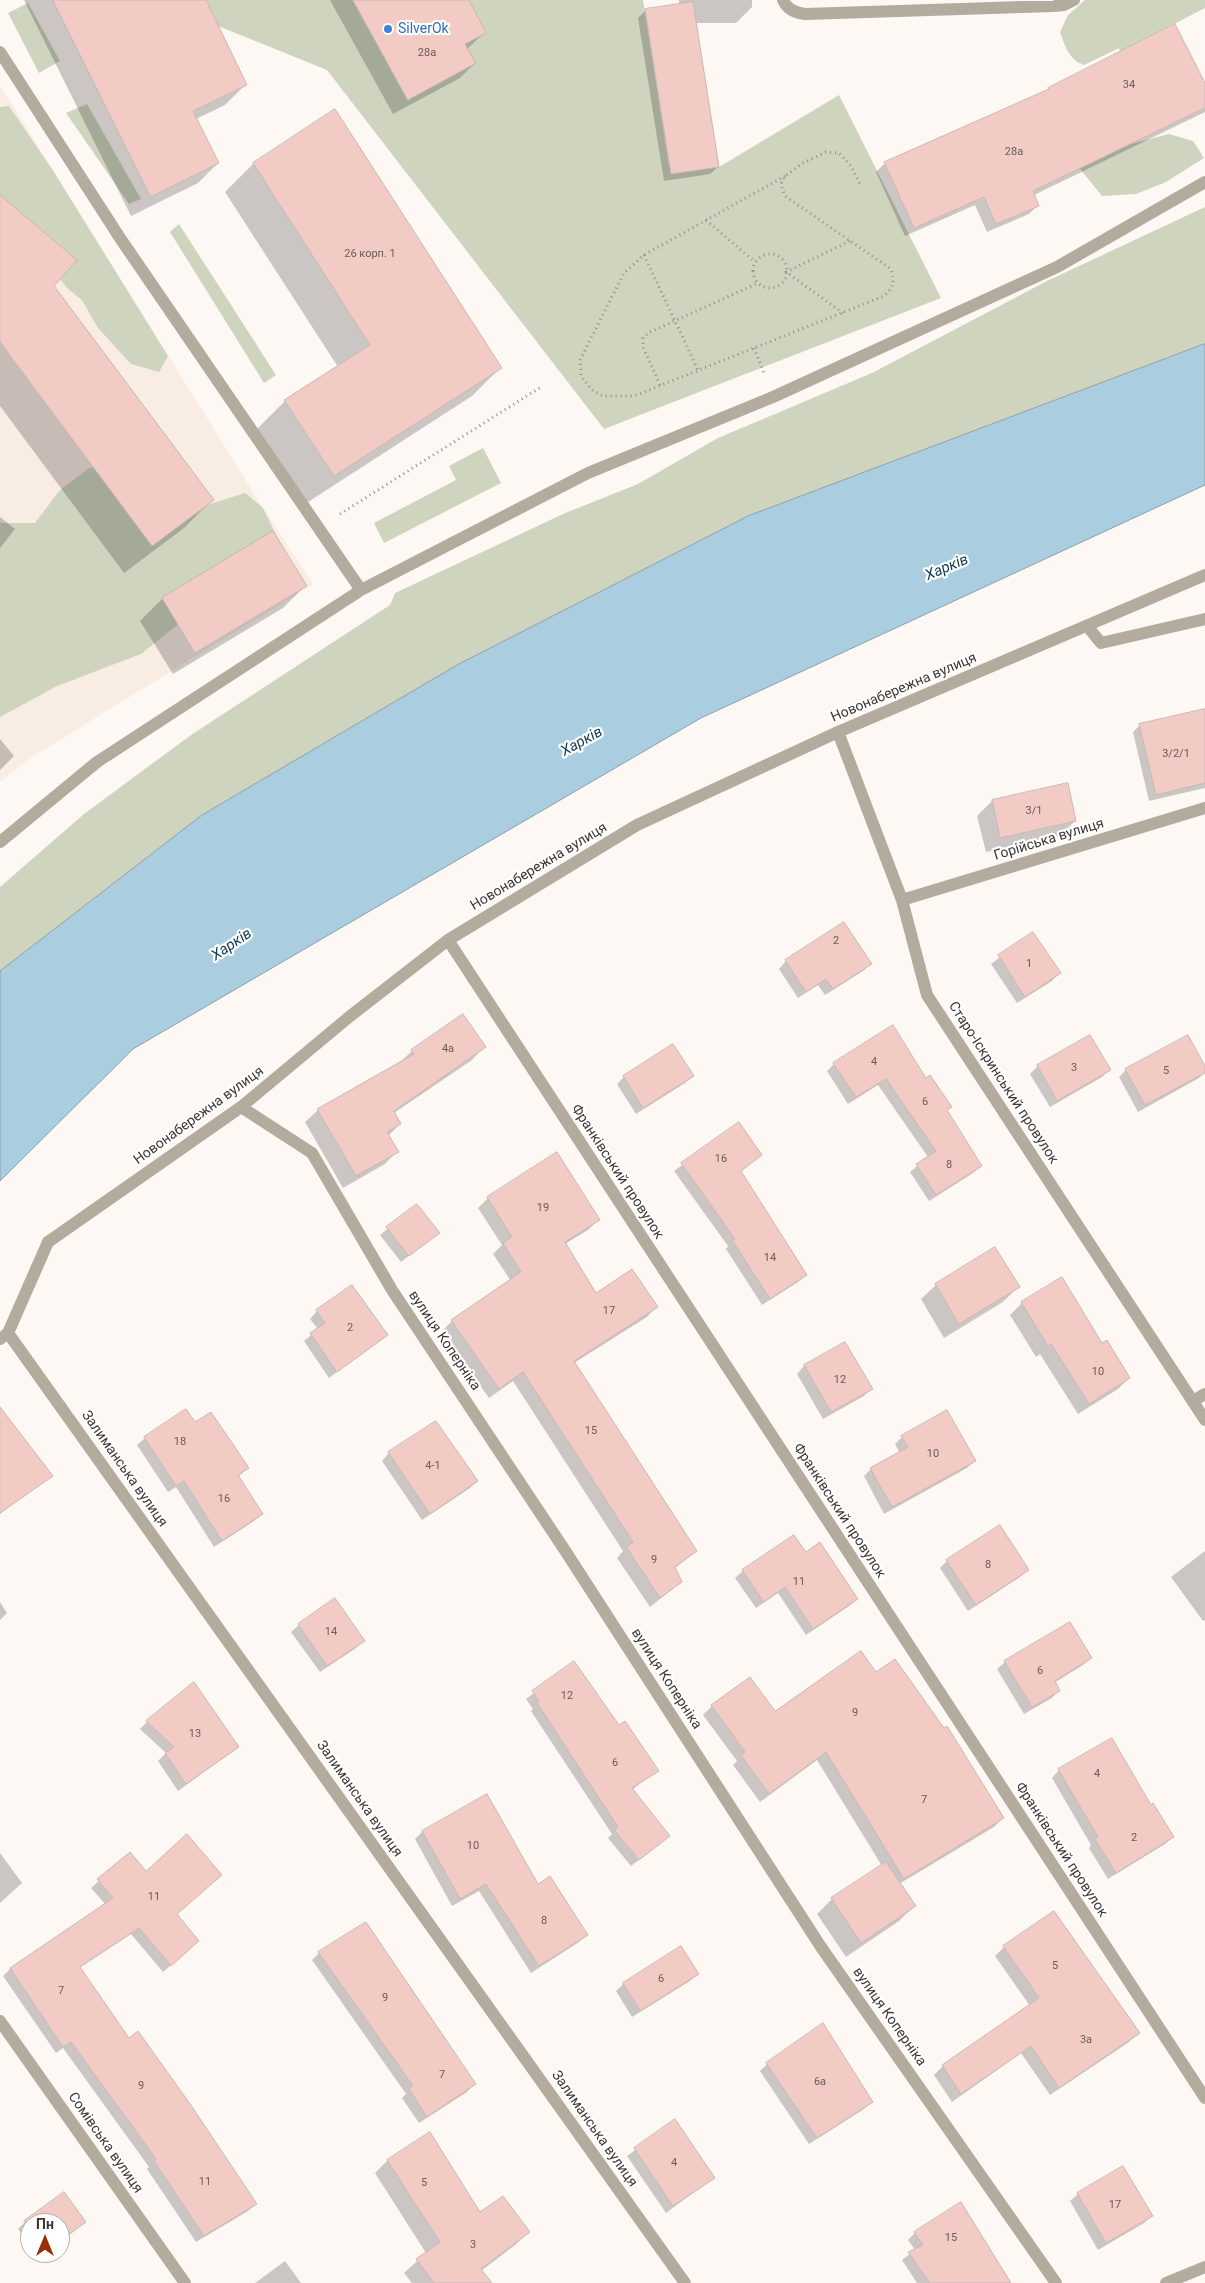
<!DOCTYPE html>
<meta charset="utf-8">
<style>
body{margin:0}
#map{position:relative;width:1205px;height:2283px;overflow:hidden;background:#fef8f4;font-family:Roboto,sans-serif}
canvas{display:block}
.north{position:absolute;left:20px;top:2213px;width:50px;height:50px;box-sizing:border-box;background:#fff;border:1px solid #b1afad;border-radius:50%;rotate:0deg;font-size:14px;font-weight:700;line-height:20px;text-align:center;color:#3c3632}
.north::after{content:'';display:block;margin:auto;width:18px;height:22px;background:#963006;clip-path:polygon(50% 0,100% 100%,50% 72%,0 100%)}
</style>
<div id="map">
<canvas width="1205" height="2283"></canvas>
<div class="north">Пн</div>
</div>
<script>
const ctx = document.querySelector('canvas').getContext('2d');
ctx.lineJoin = 'round';
function fillPath(path, color) {
  ctx.fillStyle = color;
  ctx.fill(path, 'evenodd');
}
function strokePath(path, color, width, dash) {
  ctx.strokeStyle = color;
  ctx.lineWidth = width;
  ctx.lineCap = dash ? 'butt' : 'round';
  ctx.setLineDash(dash || []);
  ctx.stroke(path);
}
function label(font, color, halo, rows, align = 'center') {
  ctx.font = font + ' Roboto,sans-serif';
  ctx.lineWidth = 4.5;
  ctx.setLineDash([]);
  ctx.textBaseline = 'middle';
  ctx.strokeStyle = halo;
  ctx.fillStyle = color;
  for (const [text, x, y, turn = 0] of rows) {
    ctx.save();
    ctx.translate(x, y);
    ctx.rotate((+turn || 0) * Math.PI / 180);
    ctx.textAlign = isNaN(turn) ? turn : align;
    if (halo) ctx.strokeText(text, 0, 0);
    ctx.fillText(text, 0, 0);
    ctx.restore();
  }
}
const built = new Path2D(`
 M 0,85 L 263,508 L 313,584 L 32,757 L 0,782 Z`);
const green = new Path2D(`
 M 205,0 L 643,0 L 669,165 L 679,173 L 719,167 L 839,95 L 941,298 L 604,429 L 327,70 L 218,26 Z
 M 1085,0 L 1205,0 L 1205,8 L 1120,52 L 1119,48 L 1084,65 C 1069,60 1065,46 1060,32 L 1068,15 Z
 M 28,3 L 60,61 L 39,73 L 8,13 Z
 M 87,104 L 141,199 L 129,204 L 66,113 Z
 M 9,106 L 52,169 L 168,356 L 159,372 L 131,364 L 98,328 L 82,300 L 67,288 L 0,202 L 0,107 Z
 M 1169,134 L 1193,141 L 1204,158 L 1166,182 L 1136,194 L 1102,196 L 1080,169 L 1076,150 L 1107,143 L 1131,144 Z
 M 1205,207 L 1205,344 L 748,516 L 457,665 L 202,815 L 0,971 L 0,887 L 84,814 L 191,735 L 390,605 L 395,593 L 563,514 L 638,484 L 718,438 L 872,373 L 1047,281 Z
 M 179,224 L 276,375 L 264,383 L 170,232 Z
 M 483,448 L 501,483 L 384,543 L 374,523 L 456,480 L 449,466 Z
 M 118,467 L 138,527 L 245,493 L 263,508 L 280,543 L 141,654 L 57,686 L 0,717 L 0,523 L 35,523 L 60,490 L 89,468 Z`);
const water = new Path2D(`
 M 1205,344 L 1205,485 L 701,718 L 133,1049 L 0,1181 L 0,971 L 202,815 L 457,665 L 748,516 Z`);
const shadow = new Path2D(`
 M 24,0 L 204,0 L 245,85 L 225,105 L 196,119 L 218,163 L 198,183 L 131,216 Z
 M 330,0 L 467,0 L 485,32 L 467,49 L 475,63 L 460,78 L 393,114 Z
 M 679,0 L 752,0 L 752,7 L 736,23 L 695,23 L 718,167 L 710,174 L 664,181 L 638,18 L 645,11 L 679,5 Z
 M 1205,86 L 1205,112 L 1034,195 L 1038,205 L 1029,214 L 987,232 L 975,205 L 905,236 L 876,172 L 885,163 L 1045,92 L 1049,89 Z
 M 253,164 L 501,367 L 472,396 L 305,504 L 257,429 L 285,401 L 338,367 L 225,192 Z
 M 0,196 L 53,286 L 212,500 L 184,528 L 124,573 L 0,406 Z
 M 0,517 L 15,529 L 0,548 Z
 M 273,533 L 305,586 L 283,608 L 173,674 L 140,621 L 162,599 Z
 M 1205,710 L 1205,788 L 1149,801 L 1133,732 L 1140,725 Z
 M 0,739 L 14,756 L 0,770 Z
 M 992,801 L 1075,821 L 1060,836 L 986,852 L 977,816 Z
 M 1033,933 L 1059,973 L 1052,981 L 1017,1003 L 991,964 Z
 M 786,961 L 870,964 L 863,971 L 825,995 L 818,985 L 798,998 L 779,969 Z
 M 1090,1036 L 1109,1070 L 1102,1077 L 1050,1107 L 1030,1074 L 1038,1066 Z
 M 484,1047 L 472,1060 L 394,1113 L 400,1124 L 388,1136 L 397,1151 L 385,1164 L 343,1188 L 305,1122 L 318,1110 L 399,1063 L 412,1051 Z
 M 834,1064 L 926,1080 L 951,1107 L 946,1111 L 981,1166 L 973,1173 L 929,1201 L 910,1172 L 928,1157 L 878,1085 L 848,1104 L 827,1071 Z
 M 1205,1069 L 1205,1072 L 1199,1078 L 1138,1112 L 1119,1077 L 1126,1070 Z
 M 692,1076 L 685,1083 L 636,1114 L 617,1084 L 624,1077 Z
 M 738,1124 L 760,1155 L 740,1172 L 805,1275 L 798,1282 L 762,1305 L 726,1249 L 728,1246 L 674,1171 Z
 M 488,1198 L 598,1220 L 588,1230 L 565,1244 L 595,1294 L 656,1307 L 647,1317 L 574,1363 L 696,1550 L 674,1569 L 681,1582 L 650,1607 L 617,1558 L 623,1551 L 513,1381 L 489,1398 L 442,1331 L 452,1321 L 511,1281 L 493,1254 L 502,1245 L 478,1208 Z
 M 417,1205 L 438,1233 L 401,1262 L 380,1235 Z
 M 1062,1278 L 1102,1345 L 1129,1378 L 1118,1389 L 1078,1414 L 1040,1354 L 1036,1357 L 1010,1315 L 1022,1303 Z
 M 936,1285 L 1018,1287 L 1003,1302 L 944,1338 L 921,1299 Z
 M 317,1311 L 386,1335 L 329,1378 L 304,1341 L 318,1329 L 310,1319 Z
 M 845,1343 L 871,1388 L 864,1396 L 823,1419 L 797,1374 L 804,1366 Z
 M 0,1409 L 51,1475 L 0,1514 Z
 M 435,1422 L 477,1480 L 470,1488 L 422,1520 L 382,1461 L 389,1453 Z
 M 194,1424 L 247,1468 L 238,1477 L 262,1514 L 254,1521 L 214,1547 L 176,1487 L 168,1492 L 137,1445 L 145,1438 Z
 M 902,1437 L 974,1461 L 967,1468 L 884,1514 L 864,1476 L 871,1469 L 900,1453 L 895,1444 Z
 M 1205,1551 L 1205,1620 L 1203,1621 L 1171,1577 Z
 M 805,1554 L 856,1599 L 849,1606 L 806,1635 L 778,1593 L 756,1608 L 735,1578 L 743,1571 Z
 M 947,1561 L 1028,1570 L 1020,1577 L 968,1611 L 940,1568 Z
 M 0,1602 L 7,1613 L 0,1620 Z
 M 1070,1624 L 1091,1658 L 1083,1665 L 1054,1683 L 1059,1690 L 1052,1698 L 1024,1714 L 997,1669 L 1005,1662 Z
 M 299,1625 L 363,1640 L 356,1648 L 320,1672 L 291,1632 Z
 M 574,1663 L 619,1727 L 657,1770 L 632,1790 L 661,1843 L 631,1866 L 608,1838 L 612,1834 L 531,1711 L 533,1709 L 526,1699 Z
 M 876,1674 L 944,1730 L 1003,1818 L 994,1827 L 899,1884 L 914,1906 L 899,1921 L 846,1957 L 817,1914 L 832,1899 L 882,1866 L 817,1760 L 760,1802 L 733,1765 L 737,1761 L 703,1715 L 712,1706 L 775,1712 Z
 M 147,1722 L 238,1747 L 178,1791 L 158,1761 L 166,1753 L 140,1729 Z
 M 1059,1770 L 1150,1806 L 1172,1837 L 1165,1844 L 1108,1879 L 1089,1848 L 1091,1845 L 1052,1778 Z
 M 487,1795 L 537,1885 L 586,1935 L 579,1942 L 531,1973 L 479,1891 L 452,1906 L 415,1839 L 422,1832 Z
 M 0,1853 L 22,1883 L 0,1903 Z
 M 130,1854 L 175,1915 L 191,1948 L 163,1972 L 131,1934 L 79,1968 L 128,2040 L 255,2204 L 248,2211 L 196,2242 L 147,2169 L 149,2167 L 63,2048 L 56,2053 L 3,1976 L 10,1969 L 106,1905 L 91,1888 Z
 M 1004,1947 L 1138,2033 L 1129,2042 L 1050,2095 L 1021,2053 L 952,2102 L 934,2075 L 943,2066 L 1030,2006 L 995,1956 Z
 M 681,1948 L 697,1974 L 690,1981 L 632,2017 L 616,1991 L 623,1984 Z
 M 319,1953 L 474,2084 L 467,2092 L 419,2123 L 402,2098 L 406,2094 L 312,1960 Z
 M 767,2064 L 871,2102 L 864,2109 L 809,2144 L 760,2071 Z
 M 675,2121 L 714,2177 L 666,2213 L 627,2156 Z
 M 388,2160 L 480,2214 L 528,2232 L 515,2245 L 481,2271 L 490,2283 L 412,2283 L 404,2273 L 426,2253 L 375,2173 Z
 M 1123,2168 L 1151,2216 L 1144,2223 L 1098,2250 L 1070,2201 L 1078,2194 Z
 M 25,2222 L 85,2222 L 60,2242 L 60,2223 L 30,2223 L 30,2246 L 18,2229 Z
 M 915,2233 L 993,2283 L 917,2283 L 902,2260 L 915,2250 L 908,2240 Z
 M 35,2253 L 44,2253 L 38,2257 Z
 M 285,2261 L 301,2283 L 255,2283 Z`);
const building = new Path2D(`
 M 53,0 L 206,0 L 247,85 L 193,111 L 219,163 L 151,197 Z
 M 353,0 L 469,0 L 486,33 L 465,44 L 476,63 L 408,100 Z
 M 693,2 L 719,167 L 671,174 L 645,9 Z
 M 1175,24 L 1205,83 L 1205,108 L 1033,191 L 1039,206 L 996,224 L 984,197 L 914,228 L 884,162 L 1049,89 L 1048,88 Z
 M 335,109 L 502,368 L 334,476 L 284,400 L 370,345 L 253,163 Z
 M 0,195 L 77,260 L 54,286 L 214,500 L 152,546 L 0,342 Z
 M 273,531 L 307,586 L 195,653 L 162,598 Z
 M 1205,709 L 1205,783 L 1156,795 L 1139,724 Z
 M 1068,783 L 1076,821 L 1000,838 L 992,800 Z
 M 844,922 L 872,964 L 833,989 L 826,979 L 806,992 L 785,960 Z
 M 1033,932 L 1061,973 L 1025,997 L 998,955 Z
 M 463,1014 L 486,1047 L 394,1111 L 401,1124 L 387,1132 L 399,1152 L 356,1176 L 317,1109 L 414,1054 L 411,1050 Z
 M 893,1025 L 926,1078 L 930,1075 L 952,1107 L 947,1110 L 982,1166 L 936,1195 L 916,1164 L 936,1151 L 886,1079 L 856,1097 L 833,1063 Z
 M 1090,1035 L 1111,1070 L 1057,1101 L 1037,1065 Z
 M 1188,1035 L 1205,1066 L 1205,1073 L 1145,1105 L 1125,1069 Z
 M 673,1044 L 694,1076 L 643,1108 L 623,1076 Z
 M 739,1122 L 762,1155 L 741,1171 L 807,1275 L 770,1299 L 732,1240 L 735,1239 L 681,1163 Z
 M 557,1152 L 600,1220 L 565,1242 L 596,1293 L 632,1269 L 658,1307 L 574,1361 L 697,1551 L 675,1567 L 682,1582 L 660,1598 L 626,1547 L 633,1542 L 523,1372 L 499,1389 L 451,1320 L 521,1272 L 503,1243 L 512,1237 L 487,1197 Z
 M 417,1204 L 440,1233 L 409,1256 L 386,1227 Z
 M 995,1247 L 1020,1287 L 959,1324 L 935,1284 Z
 M 1062,1277 L 1102,1343 L 1107,1340 L 1130,1378 L 1089,1404 L 1051,1344 L 1048,1346 L 1021,1302 Z
 M 352,1285 L 388,1335 L 337,1372 L 310,1333 L 325,1323 L 316,1310 Z
 M 845,1342 L 873,1389 L 831,1412 L 804,1365 Z
 M 0,1407 L 53,1476 L 0,1513 Z
 M 186,1409 L 195,1422 L 211,1412 L 249,1468 L 238,1475 L 263,1514 L 222,1541 L 184,1481 L 176,1486 L 144,1437 Z
 M 947,1410 L 976,1461 L 892,1507 L 870,1468 L 908,1447 L 901,1436 Z
 M 436,1421 L 478,1481 L 430,1514 L 388,1452 Z
 M 1000,1525 L 1029,1570 L 976,1605 L 946,1560 Z
 M 794,1535 L 806,1552 L 820,1542 L 858,1599 L 813,1629 L 785,1587 L 764,1602 L 742,1570 Z
 M 335,1598 L 365,1641 L 327,1666 L 298,1624 Z
 M 1070,1622 L 1092,1658 L 1055,1681 L 1060,1691 L 1032,1707 L 1004,1661 Z
 M 861,1651 L 876,1672 L 895,1659 L 944,1728 L 947,1726 L 1004,1818 L 904,1879 L 826,1752 L 769,1794 L 741,1755 L 745,1752 L 711,1705 L 750,1677 L 775,1711 Z
 M 574,1661 L 619,1725 L 625,1721 L 659,1771 L 632,1788 L 670,1836 L 639,1860 L 614,1830 L 618,1827 L 537,1703 L 539,1701 L 532,1691 Z
 M 194,1682 L 239,1747 L 186,1784 L 165,1753 L 174,1747 L 146,1721 Z
 M 1112,1738 L 1151,1805 L 1153,1803 L 1174,1837 L 1116,1873 L 1095,1839 L 1098,1837 L 1058,1769 Z
 M 487,1794 L 538,1884 L 550,1876 L 588,1935 L 539,1966 L 486,1884 L 460,1899 L 422,1831 Z
 M 187,1834 L 222,1875 L 177,1914 L 199,1941 L 171,1966 L 139,1928 L 80,1967 L 129,2038 L 138,2031 L 188,2101 L 257,2204 L 204,2236 L 154,2161 L 156,2159 L 71,2042 L 63,2047 L 10,1968 L 113,1898 L 97,1879 L 130,1852 L 146,1871 Z
 M 886,1862 L 916,1906 L 861,1943 L 831,1898 Z
 M 1054,1911 L 1140,2033 L 1059,2088 L 1031,2046 L 961,2094 L 942,2065 L 1039,1998 L 1003,1946 Z
 M 366,1922 L 476,2084 L 427,2117 L 409,2089 L 413,2086 L 318,1952 Z
 M 681,1946 L 699,1974 L 640,2011 L 623,1983 Z
 M 823,2023 L 873,2102 L 817,2138 L 766,2063 Z
 M 675,2119 L 715,2178 L 673,2206 L 634,2148 Z
 M 430,2132 L 480,2212 L 503,2196 L 530,2232 L 481,2269 L 492,2283 L 434,2283 L 416,2259 L 440,2242 L 387,2160 Z
 M 1123,2166 L 1153,2216 L 1106,2243 L 1077,2193 Z
 M 64,2192 L 86,2222 L 60,2241 L 60,2223 L 30,2223 L 30,2229 L 24,2221 Z
 M 961,2202 L 1011,2283 L 930,2283 L 908,2252 L 923,2245 L 914,2232 Z`);
const path = new Path2D(`
 M 785,176 L 644,255 L 624,273 L 580,360 L 581,376 L 592,390 L 603,396 L 634,396 L 884,296 C 894,287 895,282 891,269 L 785,196 L 781,184 L 785,176 L 801,164 L 826,152 L 839,153 L 851,166 L 860,184
 M 706,220 L 755,262
 M753 271a17 17 0 1 1 34 0a17 17 0 1 1-34 0Z
 M 644,255 L 698,370
 M 843,313 L 786,272 L 850,241
 M 754,348 L 764,373
 M 660,385 L 643,347 L 643,338 L 648,333 L 758,283
 M 340,514 L 541,387`);
const minor = new Path2D(`
 M 783,0 C 787,9 796,13 805,14 L 1054,6 L 1064,5 L 1074,0
 M 0,52 L 120,238 L 361,590
 M 1087,626 L 1101,643 L 1205,619
 M 838,732 L 902,900 L 927,995 L 1205,1420
 M 0,842 L 97,762 L 361,590 L 588,473 L 773,397 L 1057,267 L 1205,182
 M 902,900 L 1205,808
 M 448,940 L 1205,2098
 M 241,1107 L 312,1153 L 392,1290 L 566,1552 L 821,1947 L 1056,2283
 M 8,1333 L 685,2283
 M 0,1339 L 8,1333 L 48,1242 L 241,1107 L 349,1017 L 448,940 L 637,825 L 838,732 L 1205,575
 M 1193,1401 L 1205,1394
 M 0,2021 L 185,2283
 M 1166,2283 L 1205,2267`);
const markers = [
 [388,29,5,"#3f7fe0"]
];
const numberNames = [
 ["28а",427,53],
 ["34",1129,85],
 ["28а",1014,152],
 ["26 корп. 1",370,254],
 ["3/2/1",1176,754],
 ["3/1",1034,811],
 ["2",836,941],
 ["1",1029,964],
 ["4а",448,1049],
 ["4",874,1062],
 ["3",1074,1068],
 ["5",1166,1071],
 ["6",925,1102],
 ["16",721,1159],
 ["8",949,1165],
 ["19",543,1208],
 ["14",770,1258],
 ["17",609,1311],
 ["2",350,1328],
 ["10",1098,1372],
 ["12",840,1380],
 ["15",591,1431],
 ["18",180,1442],
 ["10",933,1454],
 ["4-1",433,1466],
 ["16",224,1499],
 ["9",654,1560],
 ["8",988,1565],
 ["11",799,1582],
 ["14",331,1632],
 ["6",1040,1671],
 ["12",567,1696],
 ["9",855,1713],
 ["13",195,1734],
 ["6",615,1763],
 ["4",1097,1774],
 ["7",924,1800],
 ["2",1134,1838],
 ["10",473,1846],
 ["11",154,1897],
 ["8",544,1921],
 ["5",1055,1966],
 ["6",661,1979],
 ["7",61,1991],
 ["9",385,1998],
 ["3а",1086,2040],
 ["7",442,2075],
 ["6а",820,2082],
 ["9",141,2086],
 ["4",674,2163],
 ["11",205,2182],
 ["5",424,2183],
 ["17",1115,2205],
 ["15",951,2238],
 ["3",473,2245]
];
const shopNames = [
 ["SilverOk",398,29]
];
const streetNames = [
 ["Новонабережна вулиця",904,688,-23],
 ["Горійська вулиця",1049,840,-17],
 ["Новонабережна вулиця",539,867,-31],
 ["Старо-Іскринський провулок",1003,1083,57],
 ["Новонабережна вулиця",199,1116,-36],
 ["Франківський провулок",617,1172,57],
 ["вулиця Коперніка",444,1341,56],
 ["Залиманська вулиця",124,1469,55],
 ["Франківський провулок",839,1511,57],
 ["вулиця Коперніка",666,1679,57],
 ["Залиманська вулиця",359,1799,55],
 ["Франківський провулок",1061,1850,57],
 ["вулиця Коперніка",889,2017,55],
 ["Залиманська вулиця",594,2129,55],
 ["Сомівська вулиця",105,2143,55]
];
const waterNames = [
 ["Харків",947,568,-23],
 ["Харків",582,742,-29],
 ["Харків",232,945,-34]
];
fillPath(built, '#f9ece3');
fillPath(green, '#ced4be');
fillPath(water, '#abcde0');
strokePath(water, '#8aa0ac', 1);
fillPath(shadow, '#0003');
fillPath(building, '#f2cbc4');
strokePath(building, '#c9b7b4', 1);
strokePath(path, '#948e8a', 3, [1, 4]);
strokePath(minor, '#b2ab9e', 12);
for (const [x, y, r, color] of markers) {
  const dot = new Path2D();
  dot.arc(x, y, r, 0, 2 * Math.PI);
  ctx.fillStyle = color;
  ctx.fill(dot);
  strokePath(dot, '#fff', 2);
}
label('11px', '#6a5b56', null, numberNames);
label('14px', '#366cbe', '#fff', shopNames, 'left');
label('14px', '#3c3632', '#fff', streetNames);
label('italic 15px', '#0e3b50', '#fff', waterNames);
</script>
